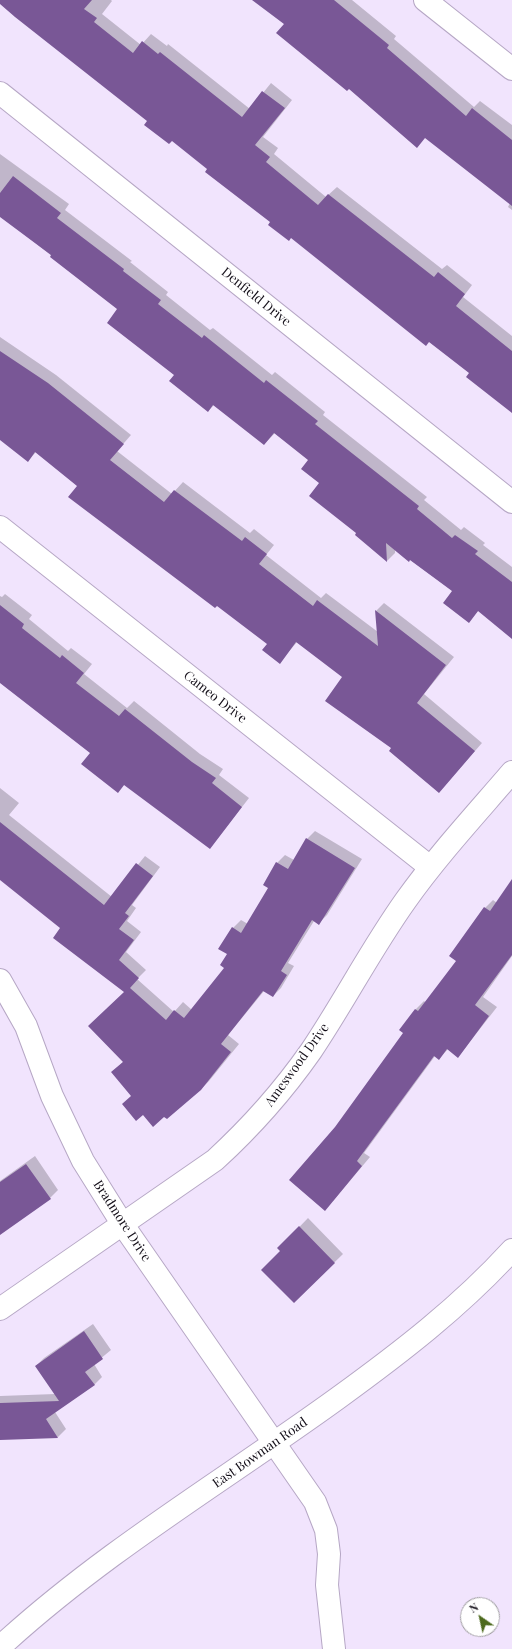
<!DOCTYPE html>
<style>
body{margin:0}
#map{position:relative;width:512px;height:1649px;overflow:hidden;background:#f1e4fd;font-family:"Playfair Display",serif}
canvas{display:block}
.north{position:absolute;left:460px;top:1597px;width:40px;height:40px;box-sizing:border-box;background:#fff;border:1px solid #a09ea2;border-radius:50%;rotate:326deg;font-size:11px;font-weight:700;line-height:16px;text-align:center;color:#120d17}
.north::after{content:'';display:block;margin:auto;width:14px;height:18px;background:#4d6a1e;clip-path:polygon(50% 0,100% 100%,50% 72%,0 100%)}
</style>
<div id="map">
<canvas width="512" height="1649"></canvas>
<div class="north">N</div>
</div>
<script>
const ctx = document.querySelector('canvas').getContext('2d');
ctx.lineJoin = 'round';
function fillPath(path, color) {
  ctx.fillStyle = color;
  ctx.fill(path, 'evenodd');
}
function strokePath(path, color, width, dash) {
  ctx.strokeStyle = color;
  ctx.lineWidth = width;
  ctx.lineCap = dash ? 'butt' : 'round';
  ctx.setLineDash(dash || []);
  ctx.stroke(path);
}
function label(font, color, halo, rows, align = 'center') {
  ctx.font = font + ' "Playfair Display",serif';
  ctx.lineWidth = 3.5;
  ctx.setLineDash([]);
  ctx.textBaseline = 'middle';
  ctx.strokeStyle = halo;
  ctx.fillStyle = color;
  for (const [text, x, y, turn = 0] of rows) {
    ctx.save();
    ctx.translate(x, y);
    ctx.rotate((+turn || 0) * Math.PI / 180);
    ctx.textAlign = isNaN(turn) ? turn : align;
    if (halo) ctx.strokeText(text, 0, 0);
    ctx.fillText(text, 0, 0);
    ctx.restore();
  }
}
const shadow = new Path2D(`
 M 0,0 L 111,0 L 112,1 L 102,14 L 141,45 L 151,34 L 167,46 L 168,44 L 250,109 L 271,83 L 292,100 L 263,137 L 278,148 L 274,154 L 326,197 L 337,187 L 442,269 L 447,265 L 472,285 L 463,297 L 512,336 L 512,411 L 470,372 L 272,222 L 209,169 L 0,3 Z
 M 254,0 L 352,0 L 396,36 L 394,39 L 474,107 L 480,101 L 512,125 L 512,210 L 508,207 L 510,203 Z
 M 0,154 L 69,204 L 65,210 L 132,261 L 130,262 L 168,292 L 166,295 L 210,330 L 213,328 L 272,375 L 275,372 L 325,412 L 323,415 L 427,497 L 424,500 L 461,530 L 464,527 L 485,543 L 483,545 L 512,567 L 512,638 L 479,610 L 469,621 L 453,591 L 395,549 L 395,553 L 387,561 L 356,535 L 358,533 L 320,483 L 309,460 L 275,433 L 264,444 L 214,405 L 208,411 L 119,309 L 0,215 Z
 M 0,337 L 56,375 L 131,435 L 117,451 L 172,494 L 183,482 L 250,533 L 254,529 L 274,545 L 266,555 L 321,598 L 326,593 L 378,632 L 376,611 L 384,603 L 454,657 L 424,694 L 482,743 L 439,792 L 392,748 L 344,677 L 297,642 L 280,662 L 268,644 L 78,486 L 36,452 L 28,461 L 0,435 Z
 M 5,594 L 32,615 L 29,619 L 68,651 L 71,648 L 92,664 L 84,674 L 127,708 L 134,701 L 200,754 L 223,769 L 219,775 L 249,798 L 210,848 L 125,784 L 118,792 L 91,752 L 0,681 L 0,596 L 2,597 Z
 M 0,788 L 19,803 L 9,815 L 112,897 L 145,856 L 160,867 L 132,905 L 136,908 L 127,921 L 141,932 L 126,952 L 146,970 L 137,979 L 174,1012 L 183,1002 L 192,1010 L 226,967 L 233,928 L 241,920 L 248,924 L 269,888 L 277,863 L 285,855 L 294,860 L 307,839 L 315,831 L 362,859 L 327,915 L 319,923 L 314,921 L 288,963 L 294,966 L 281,988 L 273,996 L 264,991 L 228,1035 L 239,1044 L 209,1081 L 200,1090 L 132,1096 L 112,1072 L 124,1061 L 125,992 L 62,928 L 0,878 Z
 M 512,881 L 512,956 L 483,997 L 497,1007 L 458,1057 L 448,1049 L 439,1059 L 435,1056 L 364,1153 L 370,1157 L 333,1201 L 336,1128 L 405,1033 L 401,1030 L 416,1009 L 424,1001 L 426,1003 L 457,961 L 485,908 L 493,900 L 497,903 Z
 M 35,1156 L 58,1190 L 50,1198 L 0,1234 L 0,1181 Z
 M 308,1218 L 343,1254 L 294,1302 L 282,1251 L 279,1248 Z
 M 93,1324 L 111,1350 L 94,1364 L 102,1377 L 94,1385 L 55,1412 L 66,1429 L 58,1437 L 0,1439 L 0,1396 L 55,1394 L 36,1366 L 44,1358 Z`);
const building = new Path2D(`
 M 0,0 L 92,0 L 84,9 L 97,18 L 94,22 L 133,53 L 142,41 L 158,54 L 160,52 L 242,117 L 262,91 L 285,108 L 255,145 L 270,157 L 266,162 L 318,205 L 328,194 L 434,277 L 438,272 L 465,294 L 456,306 L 512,351 L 512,413 L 466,377 L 469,373 L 429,342 L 426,346 L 291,238 L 289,241 L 268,225 L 270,222 L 205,172 L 207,169 L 172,141 L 169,144 L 144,125 L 147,121 L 15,17 L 0,4 Z
 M 252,0 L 334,0 L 389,45 L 387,48 L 466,116 L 472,108 L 512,140 L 512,206 L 425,138 L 417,148 L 349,89 L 347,91 L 276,33 L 284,24 Z
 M 13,176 L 61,213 L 57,218 L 124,269 L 123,271 L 161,300 L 158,304 L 202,338 L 204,335 L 264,383 L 266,380 L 318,421 L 315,424 L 419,506 L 417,509 L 452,538 L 455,535 L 478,551 L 475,554 L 512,582 L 512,639 L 478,611 L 469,623 L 443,603 L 452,591 L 410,560 L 409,562 L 386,543 L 387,562 L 355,535 L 356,533 L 309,496 L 319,483 L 301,469 L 308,460 L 274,433 L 264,445 L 213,405 L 208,412 L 169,381 L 174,375 L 107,323 L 117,309 L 50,257 L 51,255 L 0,217 L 0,193 Z
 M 0,351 L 48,383 L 124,444 L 110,460 L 164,502 L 174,490 L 242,541 L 245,537 L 267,554 L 259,564 L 313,606 L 317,600 L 378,646 L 375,610 L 446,665 L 417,703 L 475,751 L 439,793 L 389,751 L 391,748 L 325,701 L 342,677 L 296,642 L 280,664 L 262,650 L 267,644 L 217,606 L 215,608 L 68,497 L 77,486 L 35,452 L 28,462 L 0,440 Z
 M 0,605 L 24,624 L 22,628 L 60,658 L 62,655 L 84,673 L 76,683 L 119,716 L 125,709 L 192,762 L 216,778 L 212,783 L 242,807 L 210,849 L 124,785 L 118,793 L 81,764 L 90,753 L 0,683 Z
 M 0,822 L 104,905 L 136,863 L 153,876 L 125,913 L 129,916 L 119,929 L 134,940 L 119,960 L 139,978 L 130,988 L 166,1020 L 174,1010 L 184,1018 L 224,968 L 220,965 L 227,954 L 218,949 L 232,927 L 241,933 L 268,888 L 263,885 L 276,862 L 288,869 L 306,838 L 355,868 L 319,925 L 312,920 L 281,971 L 287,975 L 273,997 L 263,991 L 221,1044 L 231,1052 L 201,1090 L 167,1119 L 164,1117 L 153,1127 L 143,1115 L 136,1121 L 122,1104 L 131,1096 L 111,1072 L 123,1062 L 88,1026 L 124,992 L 53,938 L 60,928 L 0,880 Z
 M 512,879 L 512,955 L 475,1005 L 489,1016 L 458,1058 L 447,1049 L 439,1060 L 434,1056 L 357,1161 L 362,1166 L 325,1211 L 289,1180 L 335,1127 L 403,1033 L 399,1030 L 415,1009 L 418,1011 L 456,961 L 449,956 L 484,907 L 490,911 Z
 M 26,1164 L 51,1199 L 0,1235 L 0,1182 Z
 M 299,1226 L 335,1263 L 294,1303 L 261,1270 L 280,1251 L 277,1248 Z
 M 84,1331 L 103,1359 L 85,1372 L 95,1385 L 46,1419 L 58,1438 L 0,1440 L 0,1403 L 59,1401 L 35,1366 Z`);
const minor = new Path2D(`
 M 425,0 L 512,69
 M 0,93 L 512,502
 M 0,527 L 430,867
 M 0,980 L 26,1026 L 52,1096 L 83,1161 L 123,1225 L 315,1502 L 326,1530 L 329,1554 L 327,1585 L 334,1649
 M 0,1309 L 215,1160 C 251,1127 283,1091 311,1051 C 344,1002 371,949 406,900 C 438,855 476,814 512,772`);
const tertiary = new Path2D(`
 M 0,1647 C 103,1552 225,1480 338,1398 C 400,1353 460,1307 512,1250`);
const streetNames = [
 ["Denfield Drive",256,297,39],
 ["Cameo Drive",215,697,38],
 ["Ameswood Drive",297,1065,-54],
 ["Bradmore Drive",122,1221,57],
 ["East Bowman Road",260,1453,-35]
];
fillPath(shadow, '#0003');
fillPath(building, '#795796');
strokePath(minor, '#b6a7c5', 24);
strokePath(tertiary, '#b6a7c5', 24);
strokePath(minor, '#fff', 22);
strokePath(tertiary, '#fff', 22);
label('13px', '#120d17', '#fff', streetNames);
</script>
